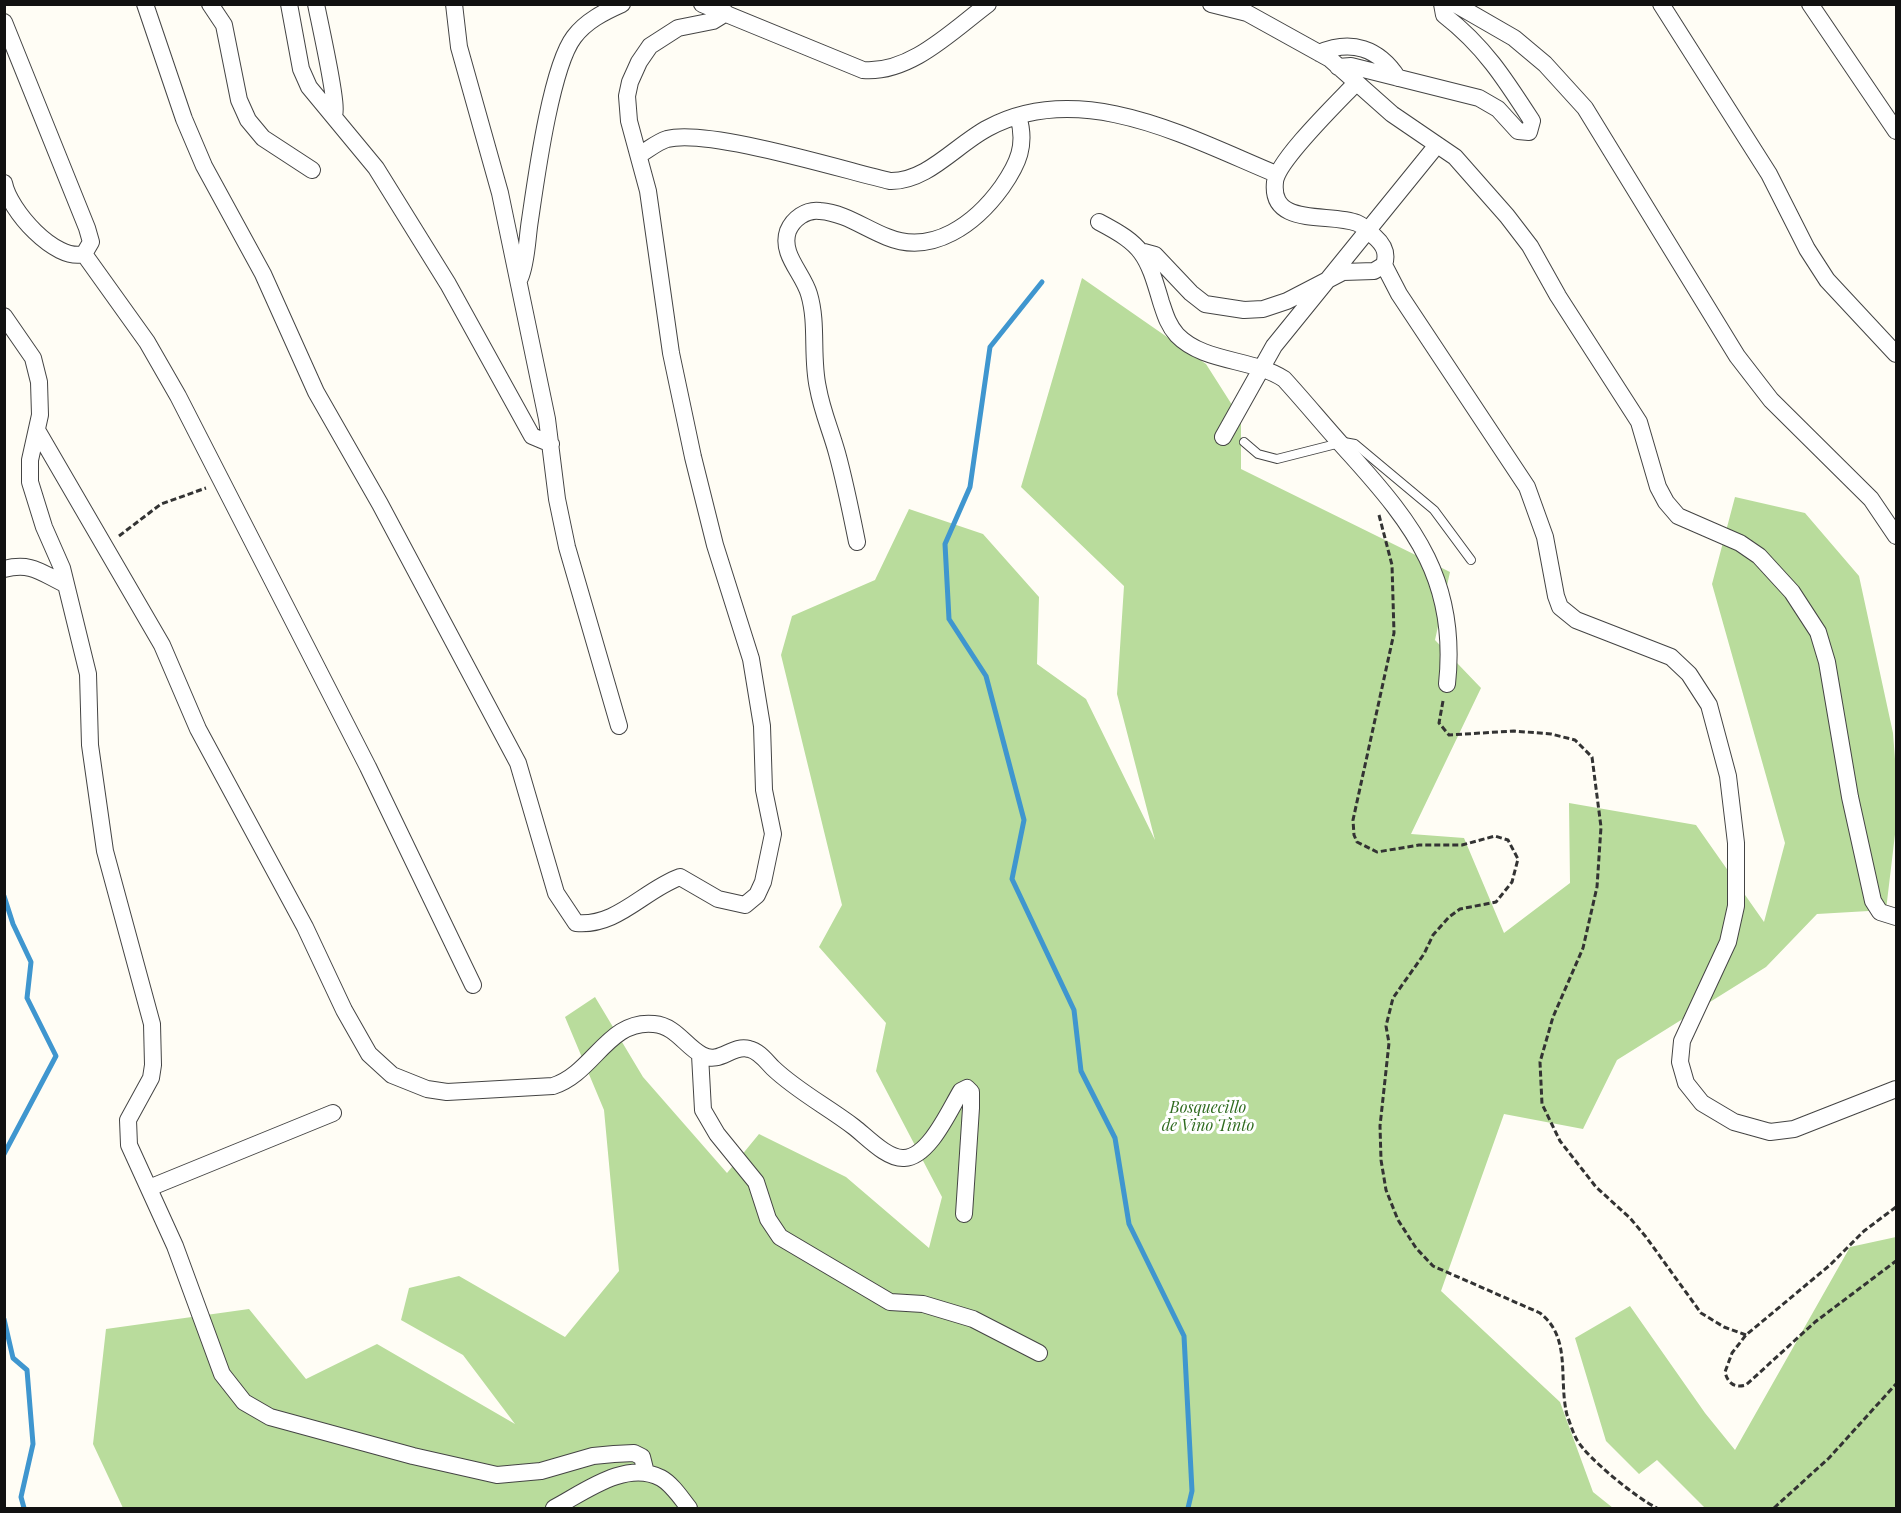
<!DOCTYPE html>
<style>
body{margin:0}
#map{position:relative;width:1901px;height:1513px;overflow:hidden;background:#fffdf5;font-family:"Playfair Display",serif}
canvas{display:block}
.frame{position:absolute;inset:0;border:6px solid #111;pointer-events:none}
</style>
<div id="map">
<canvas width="1901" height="1513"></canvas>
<div class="frame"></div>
</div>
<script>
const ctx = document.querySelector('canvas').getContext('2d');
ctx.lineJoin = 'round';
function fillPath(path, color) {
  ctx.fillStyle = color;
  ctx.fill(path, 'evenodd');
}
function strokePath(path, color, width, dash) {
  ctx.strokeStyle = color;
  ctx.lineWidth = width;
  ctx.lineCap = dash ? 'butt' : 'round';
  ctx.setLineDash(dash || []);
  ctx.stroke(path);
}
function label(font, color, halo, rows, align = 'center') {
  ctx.font = font + ' "Playfair Display",serif';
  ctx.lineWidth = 6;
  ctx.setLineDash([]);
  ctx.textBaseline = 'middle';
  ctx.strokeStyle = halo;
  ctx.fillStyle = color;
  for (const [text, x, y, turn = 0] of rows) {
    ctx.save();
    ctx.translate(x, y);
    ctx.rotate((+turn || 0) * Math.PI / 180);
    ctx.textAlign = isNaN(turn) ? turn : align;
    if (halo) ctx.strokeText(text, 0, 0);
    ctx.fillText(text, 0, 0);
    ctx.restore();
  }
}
const forest = new Path2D(`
 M 1082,278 L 1206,364 L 1241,419 L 1241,469 L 1450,572 L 1435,640 L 1481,688 L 1411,834 L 1464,838 L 1504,933 L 1570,883 L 1569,803 L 1696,825 L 1764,922 L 1785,843 L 1712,584 L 1735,497 L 1805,513 L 1859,576 L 1893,733 L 1896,772 L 1896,826 L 1886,910 L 1817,914 L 1766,967 L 1617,1060 L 1583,1129 L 1504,1114 L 1441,1291 L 1560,1402 L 1593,1492 L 1613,1508 L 123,1508 L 93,1444 L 106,1329 L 249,1309 L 306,1379 L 377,1344 L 515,1424 L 463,1355 L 401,1320 L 409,1288 L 459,1276 L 565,1337 L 619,1271 L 604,1110 L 565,1017 L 595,997 L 643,1077 L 727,1173 L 759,1134 L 846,1177 L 929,1248 L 942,1197 L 876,1071 L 886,1023 L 819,947 L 842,905 L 781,655 L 792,616 L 875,580 L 909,509 L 983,534 L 1039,597 L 1037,664 L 1086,699 L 1155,840 L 1117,694 L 1124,586 L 1021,487 Z
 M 1896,1237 L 1896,1508 L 1705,1508 L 1657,1460 L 1639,1474 L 1606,1441 L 1575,1338 L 1630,1306 L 1705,1413 L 1735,1450 L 1850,1247 Z`);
const stream = new Path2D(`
 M 1042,282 L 990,347 L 970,487 L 945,544 L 949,619 L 986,676 L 1024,820 L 1012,879 L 1074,1010 L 1081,1071 L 1115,1138 L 1129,1224 L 1184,1336 L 1192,1491 L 1188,1508
 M 4,896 L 13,924 L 31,962 L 27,998 L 56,1056 L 4,1154
 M 4,1319 L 13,1358 L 27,1370 L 33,1444 L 21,1497 L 24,1508`);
const path = new Path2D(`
 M 1379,515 L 1392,565 L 1394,633 L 1353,820 L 1354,835 L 1357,842 L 1377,852 L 1419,845 L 1462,845 L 1495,836 L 1508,840 L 1518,859 L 1512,882 L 1496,902 L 1460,909 L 1449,917 L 1433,935 L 1424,954 L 1393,998 L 1386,1026 L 1389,1043 L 1380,1126 L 1381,1160 L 1386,1190 L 1398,1220 L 1416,1248 L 1433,1266 L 1540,1313 C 1572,1338 1558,1378 1567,1415 C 1570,1423 1573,1433 1577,1440 C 1588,1459 1638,1499 1657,1508
 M 119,536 L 161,504 L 206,488
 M 1443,701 L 1439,723 L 1449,735 L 1514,731 L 1551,734 L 1575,740 L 1592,757 L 1601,827 L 1597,887 L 1583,948 L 1553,1017 L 1540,1062 L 1542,1104 L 1560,1141 L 1596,1187 L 1630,1218 L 1646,1237 L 1701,1313 L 1724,1327 L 1746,1335
 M 1896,1207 L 1864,1231 L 1830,1265 L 1746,1335 L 1732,1353 L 1725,1372 C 1728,1384 1735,1388 1746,1385 L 1815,1322 L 1896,1261
 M 1774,1508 L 1829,1458 L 1896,1384`);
const lane = new Path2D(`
 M 1244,442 L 1258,454 L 1277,459 L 1344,442 L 1355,444 L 1434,510 L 1471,560`);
const street = new Path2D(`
 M 145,4 L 184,119 L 204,166 L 263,274 L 316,392 L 380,504 L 518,763 L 556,893 L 576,923 C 617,927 644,890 680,877 L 718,899 L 745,905 L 757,895 L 763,882 L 773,834 L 764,790 L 762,726 L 751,659 L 715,545 L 693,457 L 671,353 L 648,191 L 629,121 L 627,96 L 630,82 L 639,62 L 650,46 L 678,28 L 713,21 L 726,13
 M 210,4 L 224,25 L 239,100 L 248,120 L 263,138 L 312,170
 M 289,4 L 301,69 L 309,87 L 376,168 L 448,284 L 532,436 L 551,444
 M 316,4 C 319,20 339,108 334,115
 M 454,4 L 459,47 L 500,193 L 547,419 L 557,499 L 567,547 L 619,726
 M 702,4 L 863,70 C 910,74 952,31 988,4
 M 1211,4 L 1247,13 L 1330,59 L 1392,114 L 1455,157 L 1507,216 L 1530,246 L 1558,296 L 1639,422 L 1658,487 L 1666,502 L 1678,516 L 1740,543 L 1759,556 L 1792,592 L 1818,632 L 1827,662 L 1850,797 L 1873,901 L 1880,912 L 1896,917
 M 1455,4 L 1514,38 L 1545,64 L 1585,108 L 1737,356 L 1771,400 L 1871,499 L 1896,536
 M 1661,4 L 1769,174 L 1807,249 L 1827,280 L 1896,354
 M 1810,4 L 1896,131
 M 4,22 L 87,228 L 91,242 L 84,254 C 55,262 9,210 4,183
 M 1319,53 C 1351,39 1379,48 1398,78
 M 1338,67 L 1351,66 L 1479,98 L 1498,109 L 1518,131 L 1529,132 L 1532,121 C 1505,79 1484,46 1444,15 L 1442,4
 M 1355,84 C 1338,102 1277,161 1275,182 C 1270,228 1330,212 1357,223 C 1364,226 1370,232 1375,237 C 1384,245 1388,253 1384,265 L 1399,294 L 1527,487 L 1545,537 L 1556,596 L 1560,607 L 1576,620 L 1671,657 L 1689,674 L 1709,705 L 1728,776 L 1736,843 L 1736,906 L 1728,942 L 1682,1041 L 1680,1062 L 1686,1083 L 1702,1103 L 1734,1122 L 1770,1132 L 1794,1129 L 1896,1089
 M 639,155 C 648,150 657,142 667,139 C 708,128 843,170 890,181 C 927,182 957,144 988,128 C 1081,78 1189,138 1276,174
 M 1099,222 C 1143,245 1147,254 1161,302 C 1165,314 1168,325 1177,335 C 1204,363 1252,358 1284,379 C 1306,403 1327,429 1350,454 C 1415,526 1458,582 1447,684
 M 1144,252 L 1155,255 L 1191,293 L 1205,304 L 1244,310 L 1263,309 L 1287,301 L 1343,272 L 1374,271 L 1384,265
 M 84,254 L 147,342 L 178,396 L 368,767 L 473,985
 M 520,278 C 527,262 527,238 530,220 C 536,179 551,67 574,37 C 586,21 604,12 622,4
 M 4,316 L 33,358 L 39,382 L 40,415 L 30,460 L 30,482 L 44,527 L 62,568 L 88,674 L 90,745 L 105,851 L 152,1024 L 153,1065 L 151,1078 L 128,1120 L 129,1145 L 175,1246 L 222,1374 L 244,1402 L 270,1417 L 413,1456 L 497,1475 L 541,1471 L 593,1456 L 614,1454 L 634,1453 L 642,1457 L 646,1473
 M 37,430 L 162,645 L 198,729 L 305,927 L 344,1010 L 369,1054 L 392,1075 L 427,1089 L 447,1092 L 553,1086 C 594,1073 608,1019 654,1024 C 676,1026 685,1046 702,1055 C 720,1065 732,1044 749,1049 C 759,1051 766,1061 773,1068 C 797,1091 828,1107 854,1127 C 867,1137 887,1159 904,1158 C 929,1157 949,1111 961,1091 L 967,1088 L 971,1092 L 971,1108 L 964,1214
 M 1223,437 L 1274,346 L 1437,145
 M 857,542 C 851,512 845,482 837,453 C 831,431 822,411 818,388 C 811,357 818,324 809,294 C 803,273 780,254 788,231 C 793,219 806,209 820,211 C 845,213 864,228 887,237 C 933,256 976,223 1002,187 C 1018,164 1027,145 1018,116
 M 4,569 C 32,562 41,573 65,584
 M 700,1055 L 703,1110 L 717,1134 L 756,1182 L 768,1219 L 780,1237 L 890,1302 L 923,1304 L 973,1319 L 1039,1353
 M 149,1188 L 333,1113
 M 554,1508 C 583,1493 626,1459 661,1478 C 672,1484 681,1498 689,1508`);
const parkNames = [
 ["Bosquecillo",1208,1108],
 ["de Vino Tinto",1208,1126]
];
fillPath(forest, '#b9dc9c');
strokePath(stream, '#3f96cf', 5);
strokePath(lane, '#444', 10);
strokePath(street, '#444', 18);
strokePath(path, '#333', 3, [6, 3]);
strokePath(lane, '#fff', 8);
strokePath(street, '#fff', 16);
label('italic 16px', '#2f6b1f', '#fff', parkNames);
</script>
